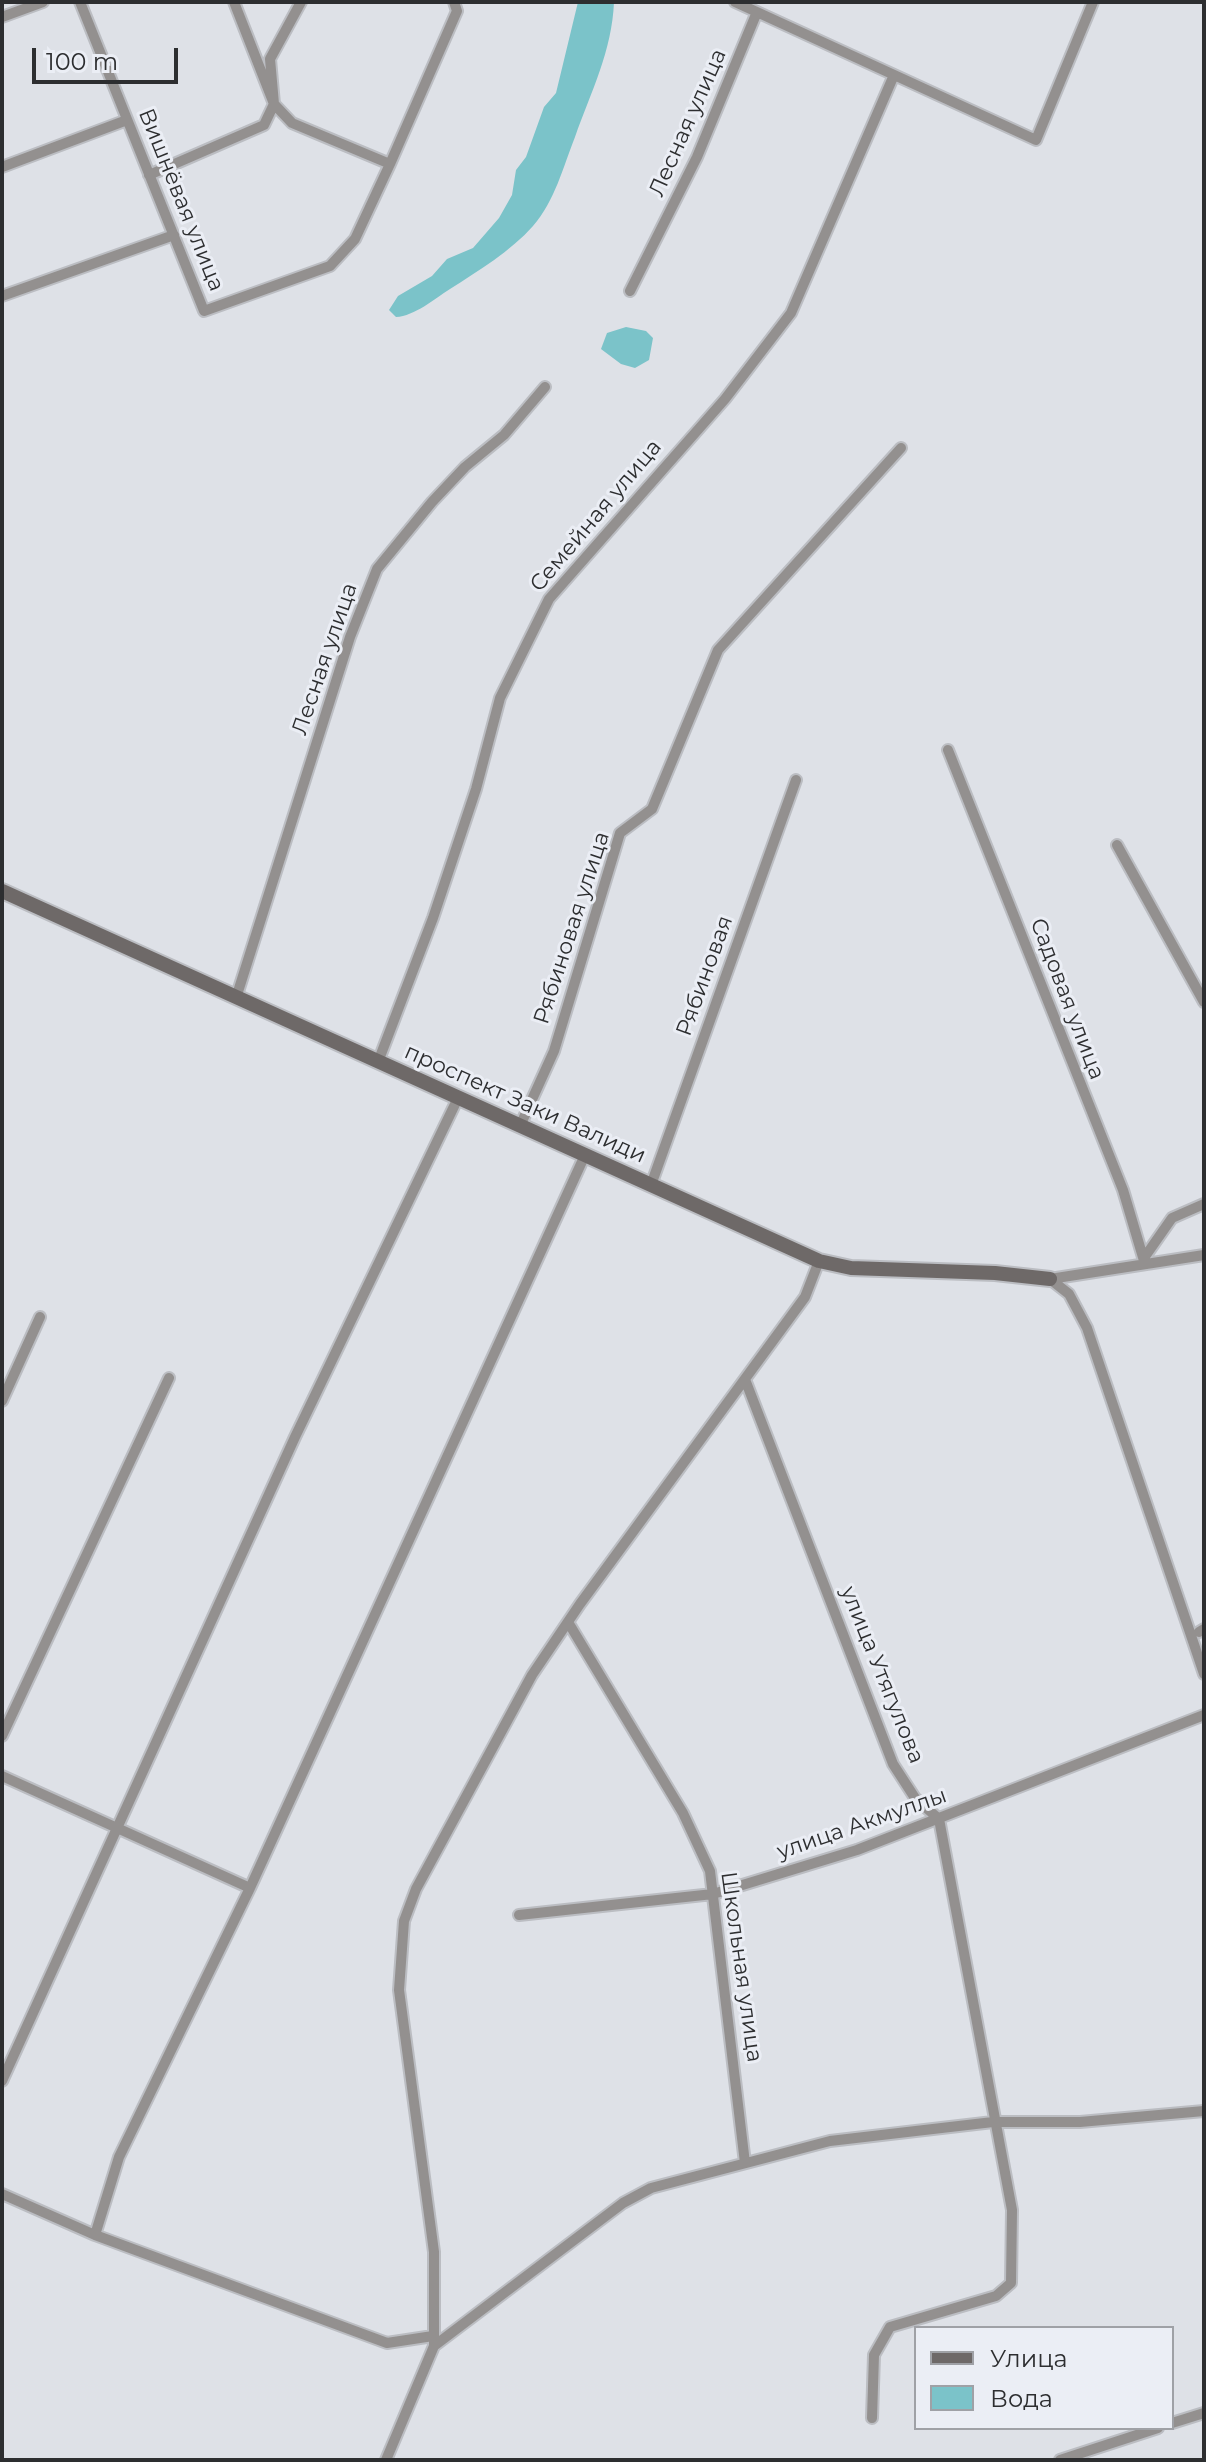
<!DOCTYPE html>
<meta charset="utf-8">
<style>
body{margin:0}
#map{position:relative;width:1206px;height:2462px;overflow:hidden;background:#dee1e7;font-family:Montserrat,sans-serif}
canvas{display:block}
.frame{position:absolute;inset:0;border:4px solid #2d2e30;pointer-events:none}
.legend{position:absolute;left:914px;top:2326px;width:260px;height:104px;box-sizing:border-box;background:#ebeef5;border:2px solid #9fa1a6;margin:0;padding:10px 14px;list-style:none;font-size:24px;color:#2d2e30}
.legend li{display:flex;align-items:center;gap:16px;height:40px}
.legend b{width:40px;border:2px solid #9fa1a6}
.scale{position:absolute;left:32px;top:48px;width:146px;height:36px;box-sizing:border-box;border:4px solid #2d2e30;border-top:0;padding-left:10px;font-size:24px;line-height:28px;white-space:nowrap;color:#2d2e30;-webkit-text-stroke:6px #ebeef5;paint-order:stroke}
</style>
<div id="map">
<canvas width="1206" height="2462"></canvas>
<div class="frame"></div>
<ul class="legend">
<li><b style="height:10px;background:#6e6968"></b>Улица</li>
<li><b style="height:22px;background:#7bc3c9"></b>Вода</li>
</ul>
<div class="scale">100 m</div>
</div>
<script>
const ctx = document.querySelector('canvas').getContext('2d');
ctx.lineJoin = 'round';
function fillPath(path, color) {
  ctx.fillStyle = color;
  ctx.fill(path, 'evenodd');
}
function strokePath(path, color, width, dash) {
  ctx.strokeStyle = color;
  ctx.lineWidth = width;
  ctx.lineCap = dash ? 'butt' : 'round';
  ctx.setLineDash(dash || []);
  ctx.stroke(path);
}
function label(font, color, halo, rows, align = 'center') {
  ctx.font = font + ' Montserrat,sans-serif';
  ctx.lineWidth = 6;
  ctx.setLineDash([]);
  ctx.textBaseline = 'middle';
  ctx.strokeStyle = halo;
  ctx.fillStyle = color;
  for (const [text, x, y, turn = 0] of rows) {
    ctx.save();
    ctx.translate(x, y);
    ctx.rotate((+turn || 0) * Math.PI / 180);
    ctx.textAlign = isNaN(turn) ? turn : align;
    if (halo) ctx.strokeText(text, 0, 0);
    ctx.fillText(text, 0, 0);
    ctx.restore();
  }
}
const water = new Path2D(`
 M 578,2 L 614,2 C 612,51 591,92 575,137 C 563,167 555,201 533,226 C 511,251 478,271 450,289 C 434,299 415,316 396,317 L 389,310 L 398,296 L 432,276 L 447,259 L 473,248 L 499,218 L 512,195 L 516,170 L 526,157 L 544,107 L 556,93 Z
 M 626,327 L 646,331 L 653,338 L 649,360 L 635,368 L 621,364 L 601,349 L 607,333 Z`);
const street = new Path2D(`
 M 80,2 L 204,311 L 330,266 L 355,239 L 390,164
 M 234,2 L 274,104 L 292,123 L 390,164 L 457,11 L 454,2
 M 735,2 L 1036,140 L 1093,2
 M 2,17 L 43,2
 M 2,167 L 127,120
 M 149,175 L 264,125 L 274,104 L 270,59 L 301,2
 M 630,291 L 697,157 L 757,12
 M 2,296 L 174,235
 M 948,750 L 1123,1190 L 1145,1264
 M 1117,845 L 1204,1002
 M 236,998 L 350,637 L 377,569 L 432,502 L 465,467 L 504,435 L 545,387
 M 378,1062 L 433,918 L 476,789 L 500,698 L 549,599 L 725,399 L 791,313 L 894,75
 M 520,1126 L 554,1051 L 620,833 L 652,809 L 718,650 L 901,448
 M 651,1185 L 796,780
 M 1144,1258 L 1172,1218 L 1204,1204
 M 1050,1279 L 1069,1294 L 1087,1328 L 1204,1674
 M 1050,1279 L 1204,1255
 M 746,1382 L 893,1764 L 915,1798 L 939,1819 L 1012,2210 L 1011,2283 L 996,2296 L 890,2327 L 874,2355 L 872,2418
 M 2,1401 L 40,1317
 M 568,1622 L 683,1813 L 710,1871 L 745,2163
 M 1199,1632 L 1204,1629
 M 2,1736 L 169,1378
 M 2,1776 L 250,1888
 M 519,1915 L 713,1894 L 857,1850 L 1204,1715
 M 2,2081 L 295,1437 L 458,1098
 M 2,2194 L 95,2235 L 387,2343 L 433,2336
 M 95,2235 L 119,2157 L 250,1888 L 585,1155
 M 434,2346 L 623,2203 L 651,2188 L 830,2141 L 993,2122 L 1080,2122 L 1204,2111
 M 1172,2423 L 1204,2413
 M 386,2460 L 434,2346 L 434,2252 L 399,1990 L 404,1921 L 416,1889 L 532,1675 L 580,1604 L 805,1297 L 819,1261
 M 1060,2460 L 1158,2428`);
const secondary = new Path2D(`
 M 2,891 L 819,1261 L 851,1268 L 995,1273 L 1050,1279`);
const streetNames = [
 ["Лесная улица",688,123,-66],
 ["Вишнёвая улица",181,200,68],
 ["Семейная улица",596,516,-50],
 ["Лесная улица",325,659,-71],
 ["Рябиновая улица",572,928,-72],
 ["Рябиновая",705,976,-70],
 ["Садовая улица",1067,999,69],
 ["проспект Заки Валиди",525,1104,24],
 ["улица Утягулова",882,1675,68],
 ["улица Акмуллы",862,1824,-19],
 ["Школьная улица",741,1967,82]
];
fillPath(water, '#7bc3c9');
strokePath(street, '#bbbdc2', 14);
strokePath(secondary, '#bbbdc2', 18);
strokePath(street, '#93908f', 10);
strokePath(secondary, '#6e6968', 14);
label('22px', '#2d2e30', '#ebeef5', streetNames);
</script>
